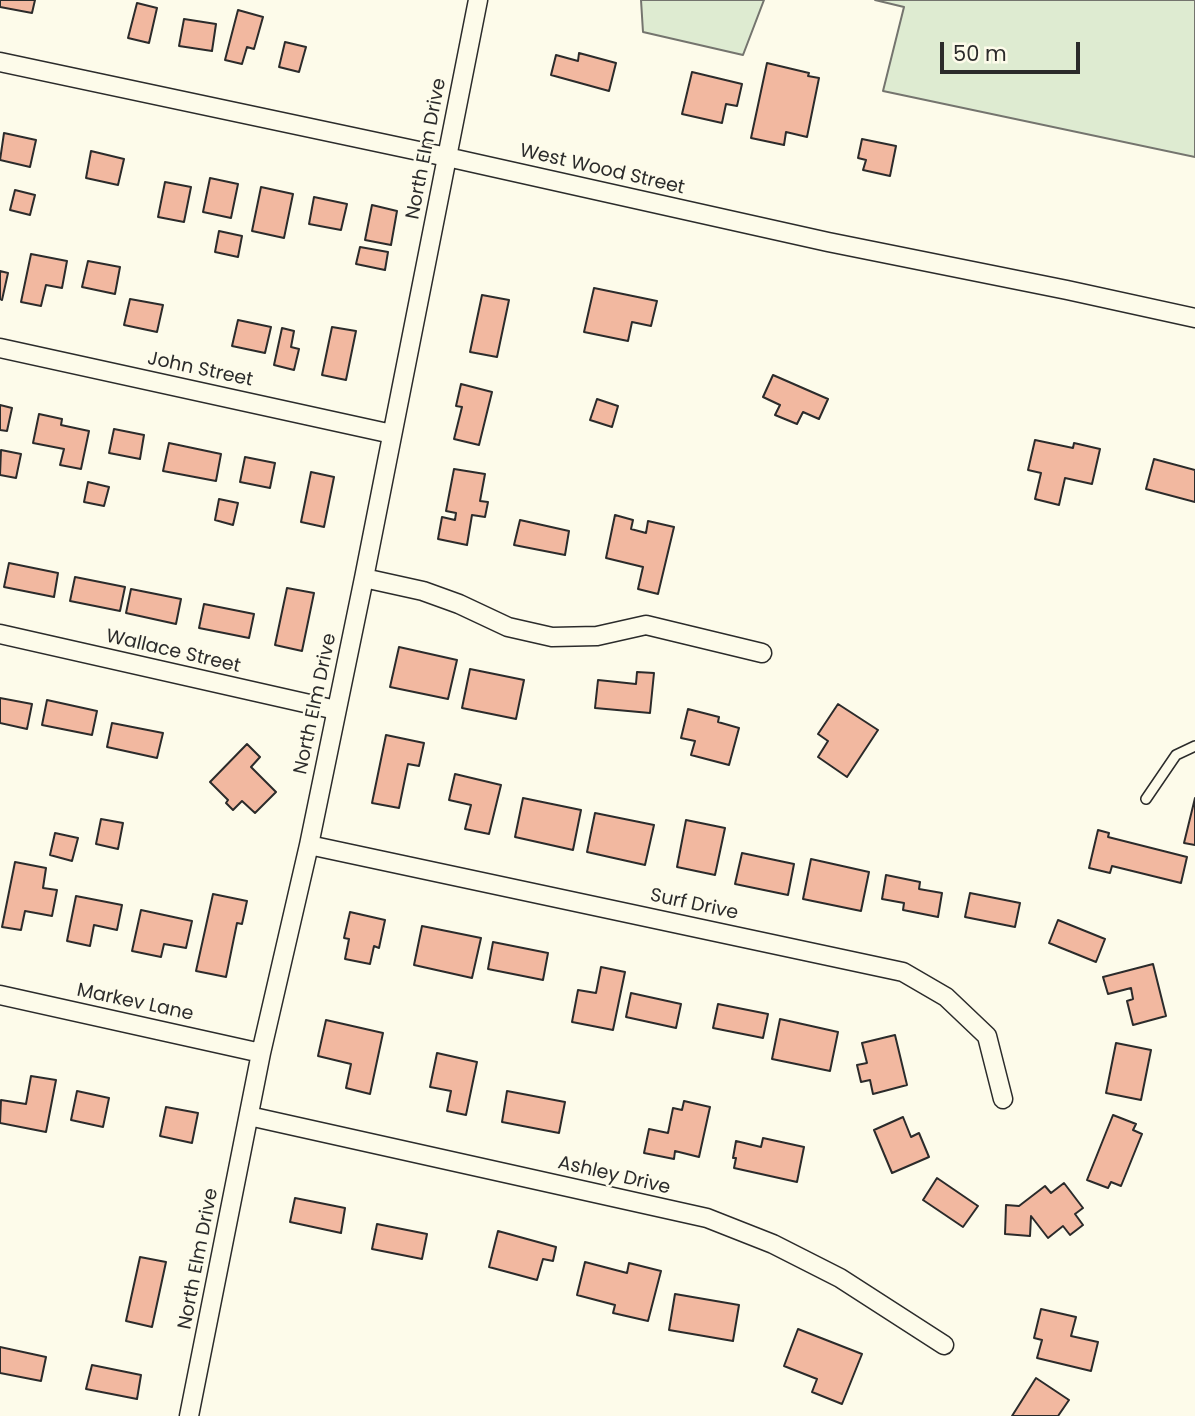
<!DOCTYPE html>
<style>
body{margin:0}
#map{position:relative;width:1195px;height:1416px;overflow:hidden;background:#fdfbea;font-family:Poppins,sans-serif}
canvas{display:block}
.scale{position:absolute;left:940px;top:42px;width:140px;height:32px;box-sizing:border-box;border:4px solid #2b2b2b;border-top:0;padding-left:9px;font-size:21px;line-height:24px;white-space:nowrap;color:#2b2b2b;-webkit-text-stroke:5px #fdfbea;paint-order:stroke}
</style>
<div id="map">
<canvas width="1195" height="1416"></canvas>
<div class="scale">50 m</div>
</div>
<script>
const ctx = document.querySelector('canvas').getContext('2d');
ctx.lineJoin = 'round';
function fillPath(path, color) {
  ctx.fillStyle = color;
  ctx.fill(path, 'evenodd');
}
function strokePath(path, color, width, dash) {
  ctx.strokeStyle = color;
  ctx.lineWidth = width;
  ctx.lineCap = dash ? 'butt' : 'round';
  ctx.setLineDash(dash || []);
  ctx.stroke(path);
}
function label(font, color, halo, rows, align = 'center') {
  ctx.font = font + ' Poppins,sans-serif';
  ctx.lineWidth = 5;
  ctx.setLineDash([]);
  ctx.textBaseline = 'middle';
  ctx.strokeStyle = halo;
  ctx.fillStyle = color;
  for (const [text, x, y, turn = 0] of rows) {
    ctx.save();
    ctx.translate(x, y);
    ctx.rotate((+turn || 0) * Math.PI / 180);
    ctx.textAlign = isNaN(turn) ? turn : align;
    if (halo) ctx.strokeText(text, 0, 0);
    ctx.fillText(text, 0, 0);
    ctx.restore();
  }
}
const green = new Path2D(`
 M 641,0 L 764,0 L 743,55 L 643,32 Z
 M 875,0 L 1195,0 L 1195,157 L 883,91 L 904,7 Z`);
const building = new Path2D(`
 M 0,0 L 35,0 L 32,13 L 0,7 Z
 M 137,3 L 157,8 L 149,43 L 128,38 Z
 M 238,10 L 263,17 L 254,49 L 247,47 L 242,64 L 225,60 Z
 M 184,19 L 216,24 L 212,51 L 179,46 Z
 M 285,42 L 306,47 L 299,72 L 279,67 Z
 M 579,53 L 616,63 L 609,91 L 551,75 L 556,55 L 578,61 Z
 M 767,63 L 809,73 L 808,76 L 819,78 L 807,137 L 786,132 L 784,145 L 751,138 Z
 M 692,72 L 742,84 L 737,106 L 726,104 L 722,123 L 682,114 Z
 M 4,133 L 36,140 L 30,167 L 0,160 Z
 M 862,139 L 896,146 L 890,176 L 863,170 L 866,160 L 858,158 Z
 M 91,151 L 124,159 L 118,185 L 86,178 Z
 M 210,178 L 238,184 L 231,218 L 203,212 Z
 M 165,182 L 191,187 L 184,222 L 158,217 Z
 M 261,187 L 293,194 L 284,238 L 252,231 Z
 M 15,190 L 35,195 L 30,215 L 10,210 Z
 M 314,197 L 347,204 L 341,230 L 309,224 Z
 M 372,205 L 397,211 L 391,245 L 365,240 Z
 M 219,231 L 242,236 L 238,257 L 215,252 Z
 M 360,247 L 388,252 L 385,270 L 356,264 Z
 M 31,254 L 67,261 L 62,288 L 46,285 L 41,306 L 21,302 Z
 M 88,261 L 120,267 L 115,294 L 82,287 Z
 M 0,271 L 8,273 L 2,300 L 0,299 Z
 M 594,288 L 657,301 L 651,326 L 632,322 L 628,341 L 584,332 Z
 M 482,295 L 509,300 L 497,357 L 470,352 Z
 M 130,299 L 163,305 L 157,332 L 124,325 Z
 M 238,320 L 271,327 L 265,353 L 232,346 Z
 M 332,327 L 356,331 L 346,380 L 322,375 Z
 M 282,328 L 294,331 L 291,347 L 299,349 L 294,370 L 274,365 Z
 M 773,375 L 828,399 L 819,419 L 803,412 L 797,424 L 775,415 L 780,405 L 763,397 Z
 M 461,384 L 492,392 L 479,445 L 454,439 L 462,407 L 456,406 Z
 M 597,399 L 618,406 L 612,427 L 590,420 Z
 M 0,405 L 12,408 L 7,431 L 0,430 Z
 M 39,414 L 62,419 L 61,425 L 89,431 L 81,469 L 60,465 L 64,449 L 33,443 Z
 M 114,429 L 144,435 L 140,459 L 109,453 Z
 M 1035,440 L 1073,448 L 1074,443 L 1100,449 L 1092,484 L 1065,478 L 1059,505 L 1035,499 L 1041,473 L 1028,470 Z
 M 169,443 L 221,454 L 216,481 L 163,471 Z
 M 1,450 L 21,454 L 16,478 L 0,475 Z
 M 245,457 L 275,463 L 270,488 L 240,482 Z
 M 1154,459 L 1195,470 L 1195,502 L 1146,489 Z
 M 454,469 L 485,474 L 480,501 L 488,502 L 485,517 L 472,515 L 467,545 L 438,539 L 442,517 L 455,520 L 456,513 L 446,511 Z
 M 311,472 L 334,477 L 324,527 L 301,522 Z
 M 88,482 L 109,487 L 104,506 L 84,502 Z
 M 219,499 L 238,503 L 233,525 L 215,520 Z
 M 615,515 L 633,520 L 631,529 L 646,533 L 648,521 L 674,527 L 658,594 L 638,589 L 643,567 L 606,558 Z
 M 520,520 L 569,531 L 565,555 L 514,545 Z
 M 9,563 L 58,573 L 54,597 L 4,587 Z
 M 75,577 L 125,587 L 120,611 L 70,601 Z
 M 287,588 L 314,593 L 302,651 L 275,645 Z
 M 131,589 L 181,599 L 176,624 L 126,613 Z
 M 204,604 L 254,614 L 249,638 L 199,628 Z
 M 399,647 L 457,660 L 448,699 L 390,687 Z
 M 470,669 L 524,680 L 516,719 L 462,708 Z
 M 637,672 L 654,673 L 650,713 L 595,708 L 598,680 L 636,684 Z
 M 0,698 L 32,704 L 27,729 L 0,723 Z
 M 47,700 L 97,711 L 92,735 L 42,725 Z
 M 838,704 L 878,730 L 847,777 L 818,757 L 828,741 L 818,734 Z
 M 688,709 L 719,717 L 718,722 L 739,728 L 729,765 L 691,755 L 695,741 L 681,738 Z
 M 112,723 L 163,733 L 157,758 L 107,747 Z
 M 386,735 L 424,743 L 419,766 L 408,764 L 399,808 L 372,803 Z
 M 247,744 L 260,757 L 251,767 L 276,792 L 255,813 L 242,801 L 233,810 L 226,803 L 228,800 L 210,782 Z
 M 455,774 L 501,785 L 489,834 L 465,829 L 471,805 L 449,800 Z
 M 523,798 L 581,810 L 573,850 L 515,837 Z
 M 1195,798 L 1195,845 L 1184,843 Z
 M 595,813 L 654,825 L 645,865 L 587,852 Z
 M 101,819 L 123,823 L 118,849 L 96,844 Z
 M 686,820 L 725,828 L 715,875 L 677,867 Z
 M 1098,830 L 1109,833 L 1108,837 L 1187,857 L 1181,883 L 1112,866 L 1110,873 L 1089,868 Z
 M 55,833 L 78,838 L 72,861 L 50,855 Z
 M 742,853 L 794,864 L 788,895 L 735,884 Z
 M 811,859 L 869,872 L 861,911 L 803,899 Z
 M 15,862 L 46,868 L 43,888 L 57,890 L 52,916 L 25,911 L 21,930 L 2,927 Z
 M 886,875 L 920,882 L 919,889 L 942,893 L 938,917 L 903,910 L 904,903 L 882,899 Z
 M 970,893 L 1020,903 L 1015,927 L 965,917 Z
 M 213,894 L 247,901 L 242,924 L 237,923 L 226,977 L 196,971 Z
 M 76,896 L 122,905 L 117,930 L 94,925 L 90,946 L 67,941 Z
 M 141,910 L 192,921 L 186,948 L 164,944 L 161,957 L 132,951 Z
 M 350,912 L 385,920 L 379,948 L 374,946 L 370,964 L 345,959 L 349,939 L 344,938 Z
 M 1058,920 L 1105,939 L 1096,962 L 1049,943 Z
 M 422,926 L 481,938 L 472,978 L 414,965 Z
 M 493,942 L 548,953 L 543,980 L 488,969 Z
 M 1153,964 L 1166,1016 L 1133,1025 L 1127,1001 L 1133,999 L 1131,988 L 1108,994 L 1103,977 Z
 M 601,967 L 625,972 L 613,1030 L 572,1022 L 578,990 L 596,993 Z
 M 631,993 L 681,1004 L 676,1028 L 626,1017 Z
 M 718,1004 L 768,1014 L 763,1038 L 713,1028 Z
 M 780,1019 L 838,1032 L 830,1071 L 772,1059 Z
 M 326,1020 L 383,1033 L 370,1094 L 346,1088 L 351,1064 L 318,1056 Z
 M 895,1035 L 907,1085 L 873,1094 L 870,1080 L 861,1082 L 857,1065 L 867,1063 L 862,1043 Z
 M 1116,1043 L 1151,1050 L 1141,1100 L 1106,1093 Z
 M 437,1053 L 477,1062 L 466,1115 L 447,1111 L 451,1091 L 430,1087 Z
 M 31,1076 L 56,1080 L 46,1132 L 0,1123 L 1,1100 L 26,1104 Z
 M 77,1091 L 109,1098 L 103,1127 L 71,1120 Z
 M 507,1091 L 565,1102 L 559,1133 L 502,1122 Z
 M 684,1101 L 710,1107 L 699,1157 L 675,1151 L 674,1159 L 644,1153 L 649,1129 L 668,1133 L 673,1108 L 682,1110 Z
 M 166,1107 L 198,1113 L 192,1143 L 160,1136 Z
 M 1113,1115 L 1136,1124 L 1133,1130 L 1142,1134 L 1121,1186 L 1111,1182 L 1108,1188 L 1087,1180 Z
 M 903,1117 L 911,1137 L 919,1133 L 929,1157 L 892,1173 L 874,1130 Z
 M 763,1138 L 804,1147 L 797,1182 L 734,1168 L 736,1158 L 733,1158 L 736,1141 L 761,1147 Z
 M 937,1178 L 978,1206 L 963,1227 L 923,1200 Z
 M 1064,1183 L 1083,1208 L 1075,1214 L 1083,1225 L 1070,1235 L 1063,1226 L 1048,1238 L 1031,1216 L 1030,1236 L 1005,1234 L 1006,1205 L 1019,1206 L 1045,1186 L 1051,1193 Z
 M 295,1198 L 345,1208 L 341,1233 L 290,1222 Z
 M 377,1224 L 427,1234 L 422,1259 L 372,1249 Z
 M 498,1231 L 556,1247 L 553,1261 L 543,1259 L 537,1280 L 489,1267 Z
 M 140,1257 L 166,1262 L 152,1327 L 126,1321 Z
 M 585,1262 L 627,1273 L 629,1263 L 661,1271 L 648,1321 L 613,1313 L 615,1305 L 577,1295 Z
 M 675,1294 L 739,1305 L 733,1341 L 669,1330 Z
 M 1041,1309 L 1076,1317 L 1071,1336 L 1098,1342 L 1091,1371 L 1037,1358 L 1042,1340 L 1034,1338 Z
 M 798,1329 L 862,1354 L 842,1404 L 812,1392 L 817,1379 L 784,1366 Z
 M 0,1347 L 46,1357 L 41,1381 L 0,1373 Z
 M 92,1365 L 141,1375 L 137,1399 L 86,1389 Z
 M 1036,1378 L 1069,1400 L 1058,1416 L 1012,1416 Z`);
const lane = new Path2D(`
 M 1146,799 L 1176,755 L 1195,746`);
const street = new Path2D(`
 M 0,62 L 447,157 L 828,242 L 1067,290 L 1195,318
 M 0,348 L 392,434
 M 364,578 L 423,591 L 459,604 L 508,627 L 552,637 L 597,636 L 646,625 L 762,653
 M 0,634 L 336,710
 M 309,845 L 903,972 L 946,997 L 987,1036 L 1003,1099
 M 0,995 L 261,1053
 M 249,1116 L 707,1218 L 773,1244 L 840,1278 L 944,1345
 M 189,1416 L 261,1053 L 309,845 L 364,578 L 478,0`);
const streetNames = [
 ["North Elm Drive",427,149,-79],
 ["West Wood Street",602,170,13],
 ["John Street",200,370,12],
 ["Wallace Street",173,652,13],
 ["North Elm Drive",316,704,-78],
 ["Surf Drive",694,905,12],
 ["Markev Lane",135,1003,12],
 ["Ashley Drive",614,1176,13],
 ["North Elm Drive",199,1259,-79]
];
fillPath(green, '#deebd1');
strokePath(green, '#74746e', 2);
fillPath(building, '#f2b8a0');
strokePath(building, '#2b2b2b', 2);
strokePath(lane, '#2b2b2b', 12);
strokePath(street, '#2b2b2b', 21);
strokePath(lane, '#fdfbea', 9);
strokePath(street, '#fdfbea', 18);
label('19px', '#2b2b2b', '#fdfbea', streetNames);
</script>
